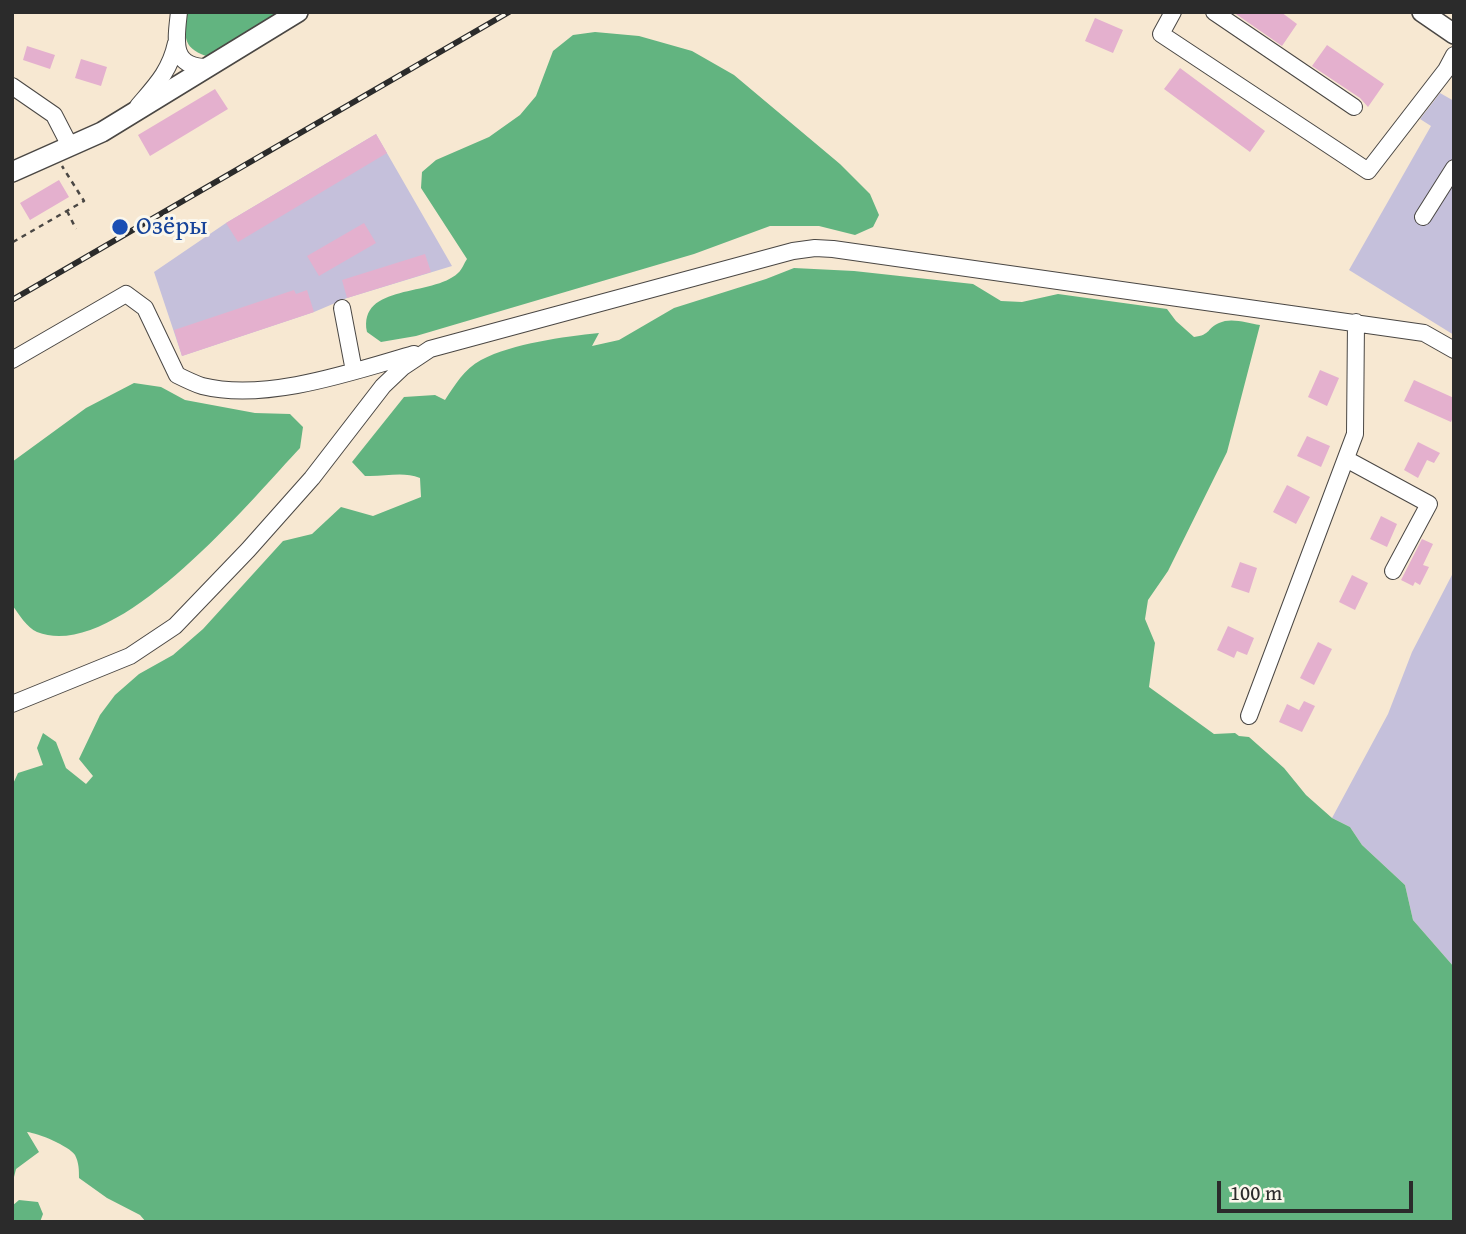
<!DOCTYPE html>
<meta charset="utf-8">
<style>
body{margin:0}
#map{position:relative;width:1466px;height:1234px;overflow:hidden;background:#f7e8d2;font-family:"Gentium Book Plus",serif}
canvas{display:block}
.frame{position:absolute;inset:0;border:14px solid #2b2b2b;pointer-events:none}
.scale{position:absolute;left:1217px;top:1181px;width:196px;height:32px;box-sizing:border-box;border:4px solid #2b2b2b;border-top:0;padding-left:9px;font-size:21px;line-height:24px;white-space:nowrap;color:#2b2b2b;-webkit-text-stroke:5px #fbf7ec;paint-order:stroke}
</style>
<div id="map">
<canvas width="1466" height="1234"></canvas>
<div class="frame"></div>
<div class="scale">100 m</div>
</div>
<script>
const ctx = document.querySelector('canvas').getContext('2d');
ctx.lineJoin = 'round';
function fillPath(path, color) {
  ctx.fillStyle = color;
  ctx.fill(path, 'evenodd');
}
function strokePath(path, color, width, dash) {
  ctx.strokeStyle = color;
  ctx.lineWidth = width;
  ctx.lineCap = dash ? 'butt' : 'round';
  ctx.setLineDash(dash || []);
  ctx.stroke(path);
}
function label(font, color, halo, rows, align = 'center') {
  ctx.font = font + ' "Gentium Book Plus",serif';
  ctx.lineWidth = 6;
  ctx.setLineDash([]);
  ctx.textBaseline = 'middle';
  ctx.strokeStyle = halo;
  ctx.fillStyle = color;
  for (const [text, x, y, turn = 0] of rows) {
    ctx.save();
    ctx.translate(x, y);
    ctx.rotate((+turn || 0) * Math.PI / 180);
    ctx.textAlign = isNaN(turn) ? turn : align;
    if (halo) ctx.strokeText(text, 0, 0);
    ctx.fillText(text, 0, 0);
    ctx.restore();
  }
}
const industrial = new Path2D(`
 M 1440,93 L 1454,101 L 1454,335 L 1349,270 L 1431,126 L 1420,119 Z
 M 376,134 L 452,266 L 347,298 L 314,312 L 182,356 L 154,272 L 226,223 Z
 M 1454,571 L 1454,967 L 1413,920 L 1405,885 L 1362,845 L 1350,827 L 1332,818 L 1388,714 L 1412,652 Z`);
const forest = new Path2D(`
 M 187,12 L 281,12 L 218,52 L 206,56 C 181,47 185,35 187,12 Z
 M 595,32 L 639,36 L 692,51 L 734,75 L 840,164 L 870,194 L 879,215 L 873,227 L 855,235 L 819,226 L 770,226 L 694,254 L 416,336 L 381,342 L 367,332 C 358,283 433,297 458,273 C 462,270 464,263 467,259 L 421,188 L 422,172 L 436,160 L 489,137 L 520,115 L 536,96 L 553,51 L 573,35 Z
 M 794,268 L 854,271 L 973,284 L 1001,301 L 1022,302 L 1058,294 L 1167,309 L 1176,321 L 1194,337 C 1211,335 1207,328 1219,323 C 1231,317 1247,323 1260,325 L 1227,452 L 1168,571 L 1148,600 L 1145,619 L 1155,643 L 1149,687 L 1214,734 L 1235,733 L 1239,736 L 1249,737 L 1284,768 L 1306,795 L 1332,818 L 1350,827 L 1362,845 L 1405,885 L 1413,920 L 1454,967 L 1454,1222 L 146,1222 L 140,1215 L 107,1198 L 79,1178 C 79,1170 79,1163 75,1155 C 69,1146 38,1133 27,1132 L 39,1152 L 16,1169 L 12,1185 L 12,786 L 18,773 L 43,765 L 37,748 L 43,733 L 56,742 L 66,768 L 86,784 L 93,776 L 79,759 L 100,715 L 115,695 L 139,674 L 173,655 L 203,629 L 283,541 L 312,534 L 341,507 L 373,516 L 421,497 L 420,478 C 402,471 385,477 365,476 L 352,462 L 404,397 L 435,395 L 445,400 C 455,385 464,369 481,360 C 514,343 563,337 599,333 L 592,346 L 619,340 L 674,308 L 766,279 Z
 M 134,383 L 161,387 L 185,400 L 255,413 L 290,414 L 303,427 L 300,448 C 251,500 116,664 37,632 C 27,628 19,614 12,605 L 12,462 L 86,408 Z
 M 19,1200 L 38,1202 L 43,1214 L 40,1222 L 12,1222 L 12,1206 Z`);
const building = new Path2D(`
 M 1233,12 L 1281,12 L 1297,24 L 1282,46 Z
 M 1095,18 L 1123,30 L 1113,53 L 1085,41 Z
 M 1327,45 L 1384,84 L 1368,107 L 1360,98 L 1312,66 Z
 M 27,46 L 55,55 L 50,69 L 23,60 Z
 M 81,59 L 107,67 L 101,86 L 75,78 Z
 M 1180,68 L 1265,131 L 1250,152 L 1164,89 Z
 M 215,89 L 228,109 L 150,156 L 138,135 Z
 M 376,134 L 387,153 L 238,242 L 226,223 Z
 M 59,180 L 69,197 L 30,220 L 20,203 Z
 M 364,223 L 376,243 L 319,276 L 307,256 Z
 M 425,254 L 431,272 L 347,298 L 342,280 Z
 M 294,290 L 296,294 L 307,290 L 314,312 L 182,356 L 174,330 Z
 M 1320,370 L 1339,378 L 1327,406 L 1308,397 Z
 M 1414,380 L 1454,398 L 1454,415 L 1451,422 L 1404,401 Z
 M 1307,436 L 1330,446 L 1321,467 L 1297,456 Z
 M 1418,442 L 1440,453 L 1434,463 L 1427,460 L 1418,478 L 1404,470 Z
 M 1287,485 L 1310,497 L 1296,524 L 1273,512 Z
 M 1381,516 L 1397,524 L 1387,547 L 1370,539 Z
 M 1422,539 L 1433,544 L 1423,565 L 1429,567 L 1420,585 L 1415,582 L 1413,586 L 1401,580 Z
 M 1240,562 L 1257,568 L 1249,593 L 1231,587 Z
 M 1352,575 L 1368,583 L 1355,610 L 1339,602 Z
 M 1228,626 L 1254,638 L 1247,655 L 1237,651 L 1234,658 L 1217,650 Z
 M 1318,642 L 1332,649 L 1314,685 L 1300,678 Z
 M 1304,701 L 1315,706 L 1302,732 L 1279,722 L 1287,704 L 1299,710 Z`);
const path = new Path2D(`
 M 67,211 L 76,229
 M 13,242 L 84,201 L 62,166`);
const minor = new Path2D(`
 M 179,12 C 176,39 170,68 208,67
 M 1173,12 L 1161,34 L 1368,171 L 1446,70 L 1454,55
 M 1214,12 L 1354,107
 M 12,86 L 54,115 L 70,146
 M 138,106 C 156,85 170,71 176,43
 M 1423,217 L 1454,168
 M 342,308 L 354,371
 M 12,360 L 126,294 L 145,308 L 177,375 C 185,379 193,383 202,386 C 266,402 352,372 414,354
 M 1346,459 L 1429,504 L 1393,571
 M 12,704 L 130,656 L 175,626 L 248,550 L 312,478 L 383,386 L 403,367 L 430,349 L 793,251 L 815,248 L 833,249 L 1424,333 L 1454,350
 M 1249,716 L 1355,434 L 1356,322`);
const major = new Path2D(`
 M 1422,12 L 1454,34
 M 12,172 L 102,132 L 298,12`);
const rail = new Path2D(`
 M 12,300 L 509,12`);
const markers = [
 [120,227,9,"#1a4fb4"]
];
const transitNames = [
 ["Озёры",136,227]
];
fillPath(industrial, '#c5c0db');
fillPath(forest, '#62b480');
fillPath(building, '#e4b0ce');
strokePath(minor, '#4a4744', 18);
strokePath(major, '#4a4744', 22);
strokePath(path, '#4a4744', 2.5, [5, 5]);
strokePath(minor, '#fff', 16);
strokePath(major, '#fff', 19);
strokePath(rail, '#2b2b2b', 6);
strokePath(rail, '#fbf7ec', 3.5, [10]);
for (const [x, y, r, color] of markers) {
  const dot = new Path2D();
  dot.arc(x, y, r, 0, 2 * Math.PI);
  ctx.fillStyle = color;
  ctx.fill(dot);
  strokePath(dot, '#fbf7ec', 2.5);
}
label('26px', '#164399', '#fbf7ec', transitNames, 'left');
</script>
